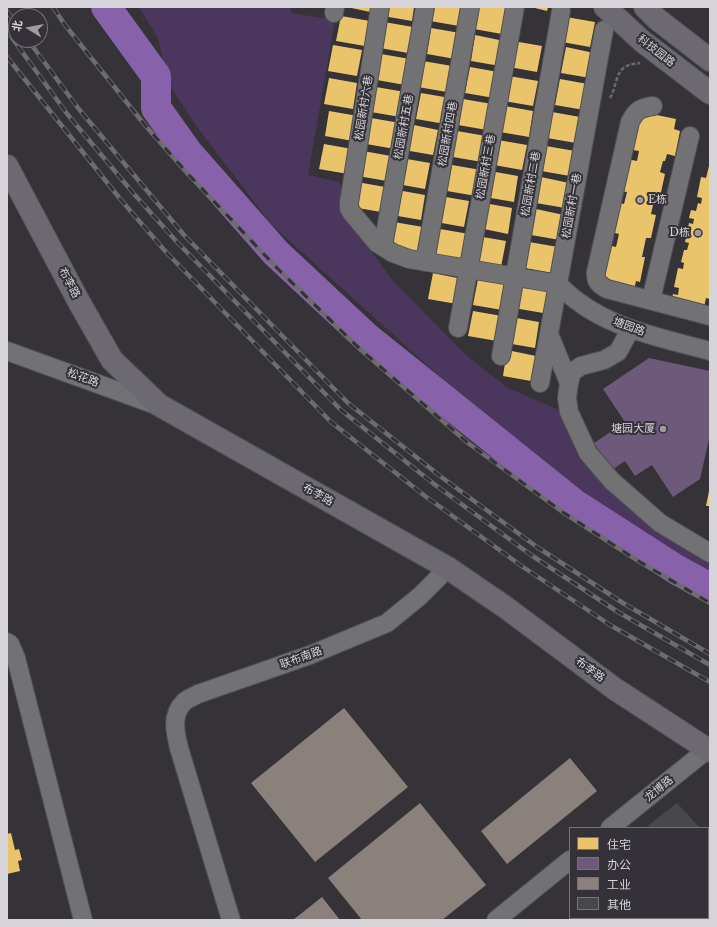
<!DOCTYPE html>
<meta charset="utf-8">
<style>
body{margin:0}
#map{position:relative;width:717px;height:927px;overflow:hidden;background:#353337;font-family:"Libre Baskerville","Noto Sans SC",serif}
canvas{display:block}
.frame{position:absolute;inset:0;border:8px solid #d6d4d8;pointer-events:none}
.legend{position:absolute;left:569px;top:827px;width:140px;height:92px;box-sizing:border-box;background:#343238;border:1px solid #757378;margin:0;padding:5px 7px;list-style:none;font-size:12px;color:#d6d4d8}
.legend li{display:flex;align-items:center;gap:8px;height:20px}
.legend b{width:20px;border:1px solid #757378}
.north{position:absolute;left:8px;top:8px;width:40px;height:40px;box-sizing:border-box;background:#343238;border:1px solid #757378;border-radius:50%;rotate:281deg;font-size:11px;font-weight:700;line-height:16px;text-align:center;color:#d6d4d8}
.north::after{content:'';display:block;margin:auto;width:14px;height:18px;background:#9e9ca0;clip-path:polygon(50% 0,100% 100%,50% 72%,0 100%)}
</style>
<div id="map">
<canvas width="717" height="927"></canvas>
<div class="frame"></div>
<ul class="legend">
<li><b style="height:11px;background:#e9c46a"></b>住宅</li>
<li><b style="height:11px;background:#6d597a"></b>办公</li>
<li><b style="height:11px;background:#8a817c"></b>工业</li>
<li><b style="height:11px;background:#474849"></b>其他</li>
</ul>
<div class="north">北</div>
</div>
<script>
const ctx = document.querySelector('canvas').getContext('2d');
ctx.lineJoin = 'round';
function fillPath(path, color) {
  ctx.fillStyle = color;
  ctx.fill(path, 'evenodd');
}
function strokePath(path, color, width, dash) {
  ctx.strokeStyle = color;
  ctx.lineWidth = width;
  ctx.lineCap = dash ? 'butt' : 'round';
  ctx.setLineDash(dash || []);
  ctx.stroke(path);
}
function label(font, color, halo, rows, align = 'center') {
  ctx.font = font + ' "Libre Baskerville","Noto Sans SC",serif';
  ctx.lineWidth = 4;
  ctx.setLineDash([]);
  ctx.textBaseline = 'middle';
  ctx.strokeStyle = halo;
  ctx.fillStyle = color;
  for (const [text, x, y, turn = 0] of rows) {
    ctx.save();
    ctx.translate(x, y);
    ctx.rotate((+turn || 0) * Math.PI / 180);
    ctx.textAlign = isNaN(turn) ? turn : align;
    if (halo) ctx.strokeText(text, 0, 0);
    ctx.fillText(text, 0, 0);
    ctx.restore();
  }
}
const green = new Path2D(`
 M 139,7 L 291,7 L 291,13 L 335,20 L 308,175 L 339,182 L 357,232 L 393,281 L 467,356 L 508,388 L 559,410 L 579,459 L 629,507 L 710,562 L 710,577 L 598,505 L 480,413 L 271,224 L 197,127 L 168,83 L 158,38 Z`);
const homes = new Path2D(`
 M 347,7 L 371,7 L 370,12 Z
 M 384,7 L 414,7 L 412,21 L 383,16 Z
 M 432,7 L 462,7 L 459,26 L 430,21 Z
 M 477,7 L 499,7 L 507,8 L 502,34 L 474,29 Z
 M 531,7 L 548,7 L 547,11 Z
 M 341,16 L 370,21 L 365,46 L 336,41 Z
 M 566,17 L 595,22 L 590,47 L 562,42 Z
 M 384,22 L 413,27 L 408,53 L 380,48 Z
 M 431,28 L 460,33 L 455,59 L 427,54 Z
 M 475,35 L 504,41 L 500,66 L 471,61 Z
 M 513,41 L 542,46 L 537,72 L 509,67 Z
 M 333,45 L 362,50 L 357,76 L 328,71 Z
 M 566,47 L 594,53 L 590,78 L 561,73 Z
 M 381,54 L 410,59 L 405,85 L 377,80 Z
 M 423,61 L 452,66 L 447,92 L 418,87 Z
 M 470,67 L 498,72 L 494,98 L 465,93 Z
 M 509,76 L 538,81 L 533,106 L 504,101 Z
 M 329,78 L 357,83 L 353,109 L 324,104 Z
 M 560,79 L 588,84 L 584,110 L 555,105 Z
 M 376,87 L 405,92 L 400,117 L 371,112 Z
 M 421,93 L 450,98 L 445,124 L 416,119 Z
 M 463,99 L 492,104 L 487,130 L 458,125 Z
 M 505,106 L 533,111 L 529,137 L 500,132 Z
 M 329,111 L 358,116 L 353,141 L 325,136 Z
 M 552,112 L 580,117 L 576,143 L 547,138 Z
 M 647,113 L 676,119 L 674,129 L 680,131 L 675,156 L 667,154 L 665,161 L 663,161 L 660,172 L 665,174 L 660,197 L 655,196 L 651,214 L 656,215 L 651,238 L 646,238 L 642,257 L 645,257 L 640,282 L 636,281 L 634,290 L 606,284 L 607,279 L 601,277 L 608,245 L 616,247 L 619,234 L 611,232 L 617,202 L 624,204 L 627,192 L 620,191 L 627,159 L 637,161 L 639,151 L 633,150 L 640,116 L 647,117 Z
 M 371,118 L 400,123 L 395,149 L 366,144 Z
 M 409,124 L 438,130 L 433,155 L 404,150 Z
 M 457,131 L 486,136 L 482,162 L 453,157 Z
 M 498,140 L 527,145 L 522,170 L 494,165 Z
 M 324,144 L 352,149 L 348,174 L 319,169 Z
 M 546,146 L 575,151 L 570,176 L 541,171 Z
 M 363,151 L 391,156 L 387,181 L 358,176 Z
 M 401,158 L 430,163 L 425,189 L 397,184 Z
 M 452,165 L 481,170 L 476,196 L 447,191 Z
 M 709,166 L 710,166 L 710,299 L 706,298 L 704,307 L 671,302 L 673,294 L 678,295 L 679,288 L 674,287 L 678,268 L 683,269 L 684,263 L 681,262 L 684,250 L 687,250 L 689,243 L 685,242 L 689,223 L 693,224 L 694,219 L 689,218 L 691,210 L 696,211 L 698,203 L 701,204 L 702,198 L 697,197 L 701,177 L 706,178 Z
 M 490,171 L 518,176 L 514,202 L 485,197 Z
 M 541,177 L 569,183 L 565,208 L 536,203 Z
 M 357,182 L 385,187 L 381,212 L 352,207 Z
 M 397,190 L 425,195 L 421,220 L 392,215 Z
 M 440,196 L 469,201 L 464,227 L 436,222 Z
 M 484,203 L 512,208 L 508,234 L 479,228 Z
 M 536,209 L 564,215 L 560,240 L 531,235 Z
 M 394,222 L 423,227 L 418,253 L 389,248 Z
 M 440,229 L 469,234 L 464,259 L 435,254 Z
 M 477,236 L 506,241 L 501,267 L 472,262 Z
 M 529,242 L 558,247 L 553,273 L 525,268 Z
 M 433,273 L 462,279 L 457,304 L 428,299 Z
 M 478,279 L 506,284 L 502,310 L 473,305 Z
 M 519,283 L 548,288 L 543,313 L 514,308 Z
 M 473,311 L 502,316 L 497,341 L 468,336 Z
 M 511,317 L 539,322 L 535,348 L 506,343 Z
 M 507,350 L 536,356 L 531,381 L 503,376 Z
 M 709,491 L 710,491 L 710,506 L 706,506 Z
 M 11,833 L 15,850 L 19,849 L 22,860 L 18,861 L 20,871 L 7,874 L 7,834 Z`);
const offices = new Path2D(`
 M 649,358 L 710,371 L 710,435 L 700,479 L 673,497 L 652,465 L 635,476 L 625,461 L 612,470 L 594,443 L 625,422 L 603,389 Z`);
const industry = new Path2D(`
 M 344,708 L 408,787 L 315,862 L 251,783 Z
 M 570,758 L 597,791 L 507,864 L 481,831 Z
 M 420,803 L 486,885 L 442,920 L 362,920 L 328,878 Z
 M 322,897 L 340,920 L 293,920 Z`);
const river = new Path2D(`
 M 106,7 L 156,76 L 156,108 L 188,153 L 276,253 L 366,337 L 573,503 L 677,570 L 710,588`);
const building = new Path2D(`
 M 677,803 L 700,828 L 645,828 Z
 M 602,918 L 648,918 L 649,920 L 603,920 Z
 M 677,918 L 703,918 L 703,920 L 677,920 Z`);
const path = new Path2D(`
 M 610,98 C 616,89 615,73 625,67 C 629,64 635,64 640,63`);
const minor = new Path2D(`
 M 380,7 L 349,203 L 349,208 L 352,213 L 377,243 L 393,253 L 409,259 L 558,284 C 599,327 655,336 710,351
 M 334,13 L 335,7
 M 653,106 C 640,108 636,110 630,122 L 596,272 C 595,281 599,285 607,289 L 710,316
 M 383,246 L 425,7
 M 425,262 L 470,7
 M 651,300 L 690,136
 M 458,328 L 515,7
 M 630,330 L 618,352 L 604,360 L 581,366 L 572,372 L 569,383 L 567,398 L 569,412 L 588,453 L 612,481 L 660,523 L 710,553
 M 549,334 L 569,383
 M 7,351 L 156,405
 M 501,356 L 561,11
 M 540,383 L 604,30
 M 7,642 L 10,644 L 16,658 L 83,920
 M 610,828 L 708,749
 M 231,920 L 179,748 C 175,732 171,715 184,702 C 187,699 193,697 198,694 L 310,655 L 387,623 L 420,596 L 448,568
 M 496,920 L 570,860`);
const major = new Path2D(`
 M 605,7 L 642,41 L 710,93
 M 645,7 L 657,19 L 710,60
 M 7,166 L 79,302 L 112,360 L 159,405 L 448,568 L 505,607 L 615,689 L 710,751`);
const rail = new Path2D(`
 M 53,7 L 65,25 L 144,124 L 188,174 L 278,269 L 360,349 L 468,443 L 564,513 L 640,562 L 710,603
 M 7,11 L 16,24
 M 7,31 L 68,115 L 134,194 L 177,242 L 341,410 L 434,484 L 531,555 L 618,612 L 710,665
 M 28,40 L 78,108 L 184,235 L 348,403 L 440,476 L 537,547 L 623,603 L 710,654
 M 7,57 L 121,200 L 166,252 L 331,422 L 425,496 L 523,567 L 610,625 L 710,682`);
const markers = [
 [640,200,4,"#9e9ca0"],
 [698,233,4,"#9e9ca0"],
 [663,429,4,"#9e9ca0"]
];
const streetNames = [
 ["科技园路",656,51,38],
 ["松园新村六巷",364,108,-81],
 ["松园新村五巷",404,127,-80],
 ["松园新村四巷",448,134,-80],
 ["松园新村三巷",486,167,-80],
 ["松园新村二巷",531,184,-80],
 ["松园新村一巷",572,206,-80],
 ["布李路",69,283,62],
 ["塘园路",629,327,20],
 ["松花路",83,378,20],
 ["布李路",318,495,29],
 ["联布南路",301,658,-20],
 ["布李路",590,670,36],
 ["龙博路",659,789,-39]
];
const poiNames = [
 ["E栋",648,200,"left"],
 ["D栋",690,233],
 ["塘园大厦",655,429]
];
fillPath(green, '#4b375e');
fillPath(homes, '#e9c46a');
fillPath(offices, '#6d597a');
fillPath(industry, '#8a817c');
strokePath(river, '#8762ab', 30);
fillPath(building, '#474849');
strokePath(minor, '#515053', 20);
strokePath(major, '#515053', 24);
strokePath(path, '#6a696b', 2.5, [4, 2]);
strokePath(minor, '#727174', 18);
strokePath(major, '#6d6972', 22);
strokePath(rail, '#6d6c6f', 4.5);
strokePath(rail, '#343238', 3, [9]);
for (const [x, y, r, color] of markers) {
  const dot = new Path2D();
  dot.arc(x, y, r, 0, 2 * Math.PI);
  ctx.fillStyle = color;
  ctx.fill(dot);
  strokePath(dot, '#343238', 1.5);
}
label('11px', '#d6d4d8', '#343238', streetNames);
label('11px', '#d6d4d8', '#343238', poiNames, 'right');
</script>
